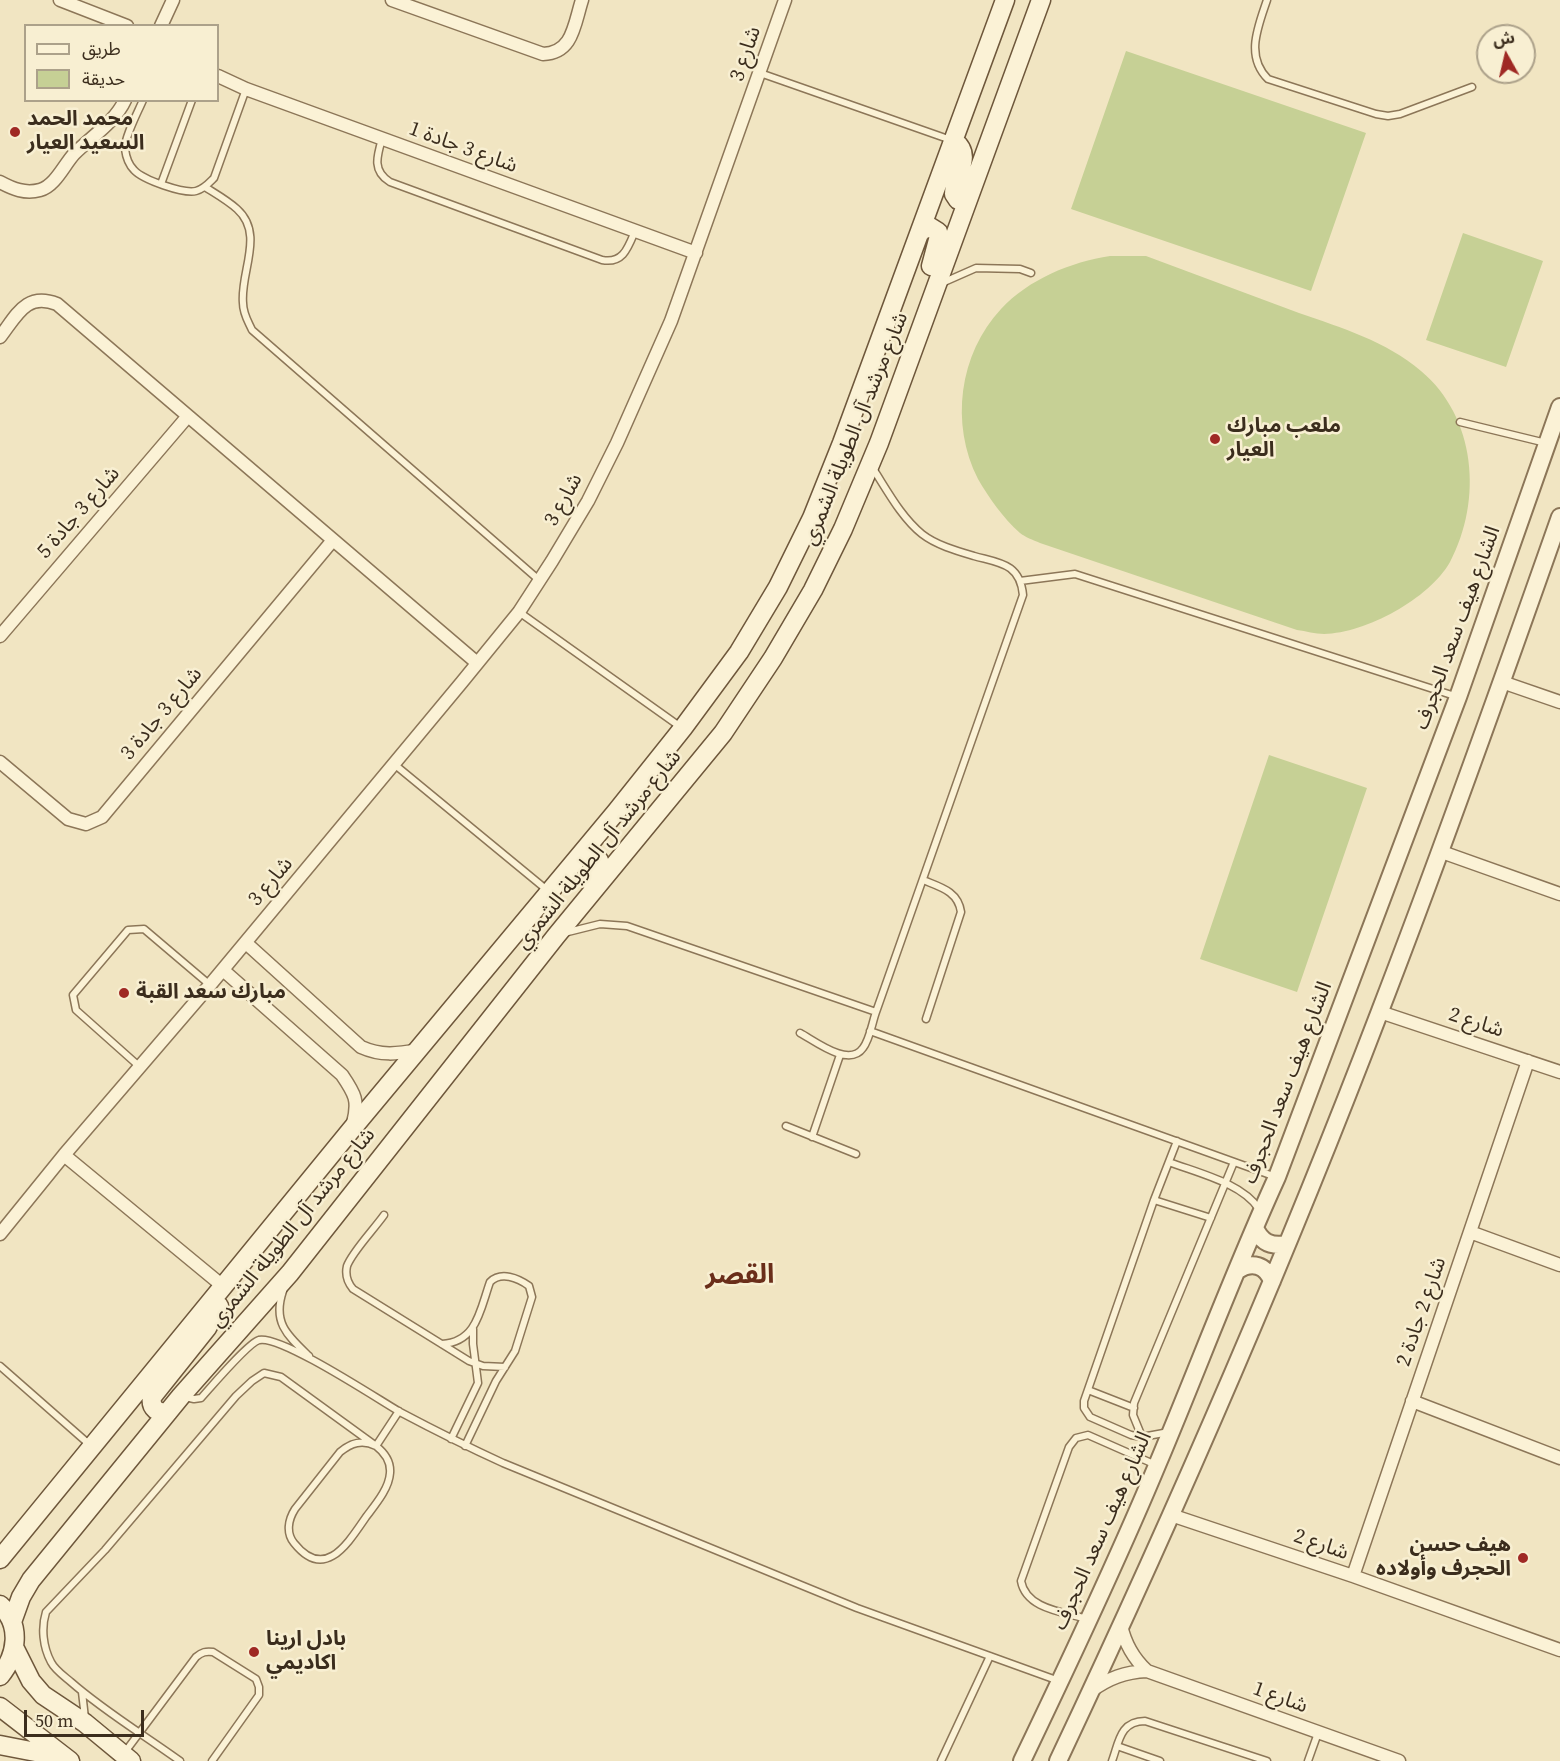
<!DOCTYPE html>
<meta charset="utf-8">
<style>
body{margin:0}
#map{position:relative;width:1560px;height:1761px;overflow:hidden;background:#f1e5c2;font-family:"Source Serif 4","Noto Sans Arabic",serif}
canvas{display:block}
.legend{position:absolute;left:24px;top:24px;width:195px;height:78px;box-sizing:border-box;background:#f8efd2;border:2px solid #aca18a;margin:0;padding:8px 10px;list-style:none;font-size:18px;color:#3b2d1d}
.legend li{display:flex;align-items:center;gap:12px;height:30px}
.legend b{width:30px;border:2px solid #aca18a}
.north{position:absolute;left:1476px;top:24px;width:60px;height:60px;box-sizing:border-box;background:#f8efd2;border:2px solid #aca18a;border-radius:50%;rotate:352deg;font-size:16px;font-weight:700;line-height:24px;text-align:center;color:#3b2d1d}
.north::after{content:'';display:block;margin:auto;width:21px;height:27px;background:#9f2924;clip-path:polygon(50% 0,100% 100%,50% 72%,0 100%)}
.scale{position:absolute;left:24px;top:1710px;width:120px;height:27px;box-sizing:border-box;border:3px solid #3b2d1d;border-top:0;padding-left:8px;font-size:18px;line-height:21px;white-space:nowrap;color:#3b2d1d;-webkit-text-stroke:4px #f8efd2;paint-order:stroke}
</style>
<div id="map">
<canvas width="1560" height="1761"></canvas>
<ul class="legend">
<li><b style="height:8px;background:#fbf2d6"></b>طريق</li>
<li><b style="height:16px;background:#c6d095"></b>حديقة</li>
</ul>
<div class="north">ش</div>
<div class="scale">50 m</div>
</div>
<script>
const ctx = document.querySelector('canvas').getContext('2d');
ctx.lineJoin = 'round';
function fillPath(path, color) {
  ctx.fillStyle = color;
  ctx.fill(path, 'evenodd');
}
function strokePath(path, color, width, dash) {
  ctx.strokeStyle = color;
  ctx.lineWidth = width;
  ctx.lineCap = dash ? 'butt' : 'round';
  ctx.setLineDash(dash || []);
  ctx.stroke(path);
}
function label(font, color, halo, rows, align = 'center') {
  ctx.font = font + ' "Source Serif 4","Noto Sans Arabic",serif';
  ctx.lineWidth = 5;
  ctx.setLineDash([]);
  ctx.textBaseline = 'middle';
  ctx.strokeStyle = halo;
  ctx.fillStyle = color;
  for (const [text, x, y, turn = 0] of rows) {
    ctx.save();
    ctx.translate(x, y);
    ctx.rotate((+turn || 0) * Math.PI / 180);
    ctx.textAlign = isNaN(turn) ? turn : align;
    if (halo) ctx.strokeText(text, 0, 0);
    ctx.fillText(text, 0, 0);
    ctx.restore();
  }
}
const green = new Path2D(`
 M 1126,51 L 1366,133 L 1311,291 L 1071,209 Z
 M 1463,233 L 1543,261 L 1506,367 L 1426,340 Z
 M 1110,256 L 1146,256 C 1197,275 1248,294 1299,313 C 1342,328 1386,341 1421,371 C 1476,417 1483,500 1450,562 C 1429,599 1366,633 1324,634 C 1315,634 1306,631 1297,630 L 1040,543 C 1033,540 1025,537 1020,533 C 1003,518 989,498 978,479 C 950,424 959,354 1001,309 C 1029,279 1071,262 1110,256 Z
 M 1269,755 L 1367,788 L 1297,992 L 1200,959 Z`);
const service = new Path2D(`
 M 1267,0 C 1258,27 1245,56 1268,79 L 1376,114 L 1388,116 L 1400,114 L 1472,87
 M 760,73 L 951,140
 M 143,100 C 138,112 124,138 125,149 C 126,157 129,165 134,170 C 143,180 184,194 196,191 C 204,189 209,183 214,178 L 246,89
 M 382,139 C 377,156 372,171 390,182 L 602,260 C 623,264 628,248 635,231
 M 161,184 L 192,100
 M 205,187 C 216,194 227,200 237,209 C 265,234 240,272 243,303 C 243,314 248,321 252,330 L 539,580
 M 942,283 L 976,268 L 1020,269 L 1031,273
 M 1460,422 L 1546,443
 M 1020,581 L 1075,574 L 1458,697
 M 519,612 L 682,728
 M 394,764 L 547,890
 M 923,880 C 940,887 958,891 961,912 L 926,1019
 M 564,933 L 600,924 L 627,926 L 876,1012 L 1023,595 C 1020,563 999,563 974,556 C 957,551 936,545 922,534 C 901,517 887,490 872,467
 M 870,1031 L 1276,1177
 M 800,1033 C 815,1041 849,1068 863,1048 C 870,1039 872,1023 876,1012
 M 140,1067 L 76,1010 L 73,995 L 128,930 L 144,929 L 210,985
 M 786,1126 L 856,1154
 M 812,1137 L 840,1055
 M 1169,1162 C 1198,1173 1242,1183 1259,1209
 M 1154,1200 L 1211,1218
 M 384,1215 C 375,1228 352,1252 347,1266 C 345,1275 347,1282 353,1289 L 469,1361 L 483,1366 L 505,1367
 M 283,1291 C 272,1323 288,1336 309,1356
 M 442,1344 C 477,1342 480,1310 490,1282 C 501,1271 518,1278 529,1286 L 532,1297 L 515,1351 L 496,1381 L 465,1446
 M 0,1366 L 90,1445
 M 1088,1390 L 1134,1408
 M 185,1397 L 194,1399 L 201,1398 C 211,1387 248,1343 259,1340 C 281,1335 376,1398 400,1412 C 434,1430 468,1447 503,1463 L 857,1608 L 1059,1681
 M 1169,1432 L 1142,1437 L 1131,1435 L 1090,1417 L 1084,1408 L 1084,1401 L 1154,1200 L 1177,1141
 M 1142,1437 L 1133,1415 L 1134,1403 L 1234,1162
 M 451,1439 L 478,1383 L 473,1344 L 473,1329
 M 376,1446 L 399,1411
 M 1087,1619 C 1063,1612 1026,1609 1021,1581 L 1069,1447 L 1076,1438 L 1088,1435 L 1156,1465
 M 82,1692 L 85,1718
 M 1117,1746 L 1160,1761
 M 125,1752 L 196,1657 C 202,1652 206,1651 213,1652 L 256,1679 L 259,1687 L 259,1695 L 212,1761
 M 180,1761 C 144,1735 104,1711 71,1682 C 64,1676 55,1670 51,1662 C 43,1647 41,1628 46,1612 L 105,1550 L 236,1396 L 252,1381 L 264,1373 L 281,1377 L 376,1446 C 385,1453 391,1461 390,1473 C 389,1489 375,1505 366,1517 C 348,1543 325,1582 294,1543 C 286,1533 288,1520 295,1509 L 340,1452 C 351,1443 362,1439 376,1446
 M 941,1761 L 990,1656
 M 1112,1761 C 1119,1742 1120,1721 1145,1721 L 1267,1761
 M 1308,1761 L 1318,1733`);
const minor = new Path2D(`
 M 60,0 L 127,26
 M 392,0 L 543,54 C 573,53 574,25 582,0
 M 161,26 L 173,0
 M 218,76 L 246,89 L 696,253
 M 0,182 C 13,189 25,194 40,190 C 55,186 64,165 74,154 C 91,137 115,122 125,100
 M 0,337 C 17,315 26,292 57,304 L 476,662
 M 0,636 L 188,416
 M 1502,682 L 1560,702
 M 0,762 L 68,819 L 86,824 L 102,817 L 333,540
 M 1439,851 L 1560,894
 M 246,943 L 361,1047 C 381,1056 397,1054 418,1050
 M 223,970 L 342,1075 C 355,1094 359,1101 353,1123
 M 1380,1012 L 1560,1072
 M 64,1155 L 224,1287
 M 1470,1232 L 1560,1265
 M 0,1234 L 64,1155 L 210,985 L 462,682 L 519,612 L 552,561 L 588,501 L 617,443 L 671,321 L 785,0
 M 1412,1401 L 1560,1458
 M 1171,1515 L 1353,1576 L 1560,1650
 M 1353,1576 L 1528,1061
 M 1121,1625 C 1125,1644 1133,1658 1147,1671
 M 1091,1691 C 1109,1678 1125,1672 1147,1671 L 1399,1761`);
const tertiary = new Path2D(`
 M 1255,1228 C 1261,1242 1271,1247 1287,1244
 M 1238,1270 C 1252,1261 1266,1265 1272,1281
 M 1022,1761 C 1069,1663 1116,1564 1158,1463 C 1198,1368 1234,1271 1277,1177 L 1458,697 L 1560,407
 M 1058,1761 C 1174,1515 1283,1265 1380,1011 C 1443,848 1502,682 1560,517`);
const secondary = new Path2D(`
 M 954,141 C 974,155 954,176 954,194 L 958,200 L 967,202
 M 920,233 L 922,230 L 930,227 L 938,232 L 939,236 L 931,266
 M 586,848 C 602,859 606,867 592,883
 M 169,1411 C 158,1415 150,1408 152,1397 L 207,1328 L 219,1306
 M 0,1559 L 351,1130 L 616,812 L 683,728 L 739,652 L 778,587 L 812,518 L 842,443 L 1005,0
 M 0,1605 C 22,1625 17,1655 0,1676
 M 12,1622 L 21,1597 L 31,1580 L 181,1396 L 290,1273 L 556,936 L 723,733 L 773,658 L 813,590 L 843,529 L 879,443 L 1041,0
 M 15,1649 L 31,1681 L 43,1695 L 85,1723 L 131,1761
 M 0,1707 L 70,1761
 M 0,1745 L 41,1753 L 60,1761`);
const markers = [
 [15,132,6,"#9f2924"],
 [1215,439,6,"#9f2924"],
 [124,993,6,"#9f2924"],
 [1523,1558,6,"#9f2924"],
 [254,1652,6,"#9f2924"]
];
const streetNames = [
 ["شارع 3",746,54,-71],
 ["شارع 3 جادة 1",463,148,20],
 ["شارع مرشد آل الطويلة الشمري",856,429,-68],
 ["شارع 3",564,500,-61],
 ["شارع 3 جادة 5",79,513,-49],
 ["الشارع هيف سعد الحجرف",1458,628,-70],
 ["شارع 3 جادة 3",162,714,-50],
 ["شارع مرشد آل الطويلة الشمري",599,850,-51],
 ["شارع 3",271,882,-50],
 ["شارع 2",1476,1023,18],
 ["الشارع هيف سعد الحجرف",1288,1083,-69],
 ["شارع مرشد آل الطويلة الشمري",293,1228,-51],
 ["شارع 2 جادة 2",1422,1312,-71],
 ["الشارع هيف سعد الحجرف",1103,1531,-66],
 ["شارع 2",1321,1545,19],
 ["شارع 1",1280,1698,20]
];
const poiNames = [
 ["محمد الحمد",27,120],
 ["السعيد العيار",27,144],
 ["ملعب مبارك",1227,427],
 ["العيار",1227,451],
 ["مبارك سعد القبة",136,993],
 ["هيف حسن",1511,1546,"right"],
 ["الحجرف وأولاده",1511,1570,"right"],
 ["بادل ارينا",266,1640],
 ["اكاديمي",266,1664]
];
const districtNames = [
 ["القصر",740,1276]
];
fillPath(green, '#c6d095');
strokePath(service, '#8c7658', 9);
strokePath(minor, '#8c7658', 15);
strokePath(tertiary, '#8c7658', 20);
strokePath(secondary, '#6e573b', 21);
strokePath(service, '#fbf2d6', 6);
strokePath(minor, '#fbf2d6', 12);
strokePath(tertiary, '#fbf2d6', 16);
strokePath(secondary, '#fbf2d6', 18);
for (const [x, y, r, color] of markers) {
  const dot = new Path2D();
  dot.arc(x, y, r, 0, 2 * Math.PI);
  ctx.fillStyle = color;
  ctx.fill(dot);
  strokePath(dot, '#f8efd2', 2);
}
label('21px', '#3b2d1d', '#f8efd2', streetNames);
label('bold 21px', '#3b2d1d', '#f8efd2', poiNames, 'left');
label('bold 27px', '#6a2e1a', '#f8efd2', districtNames);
</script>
